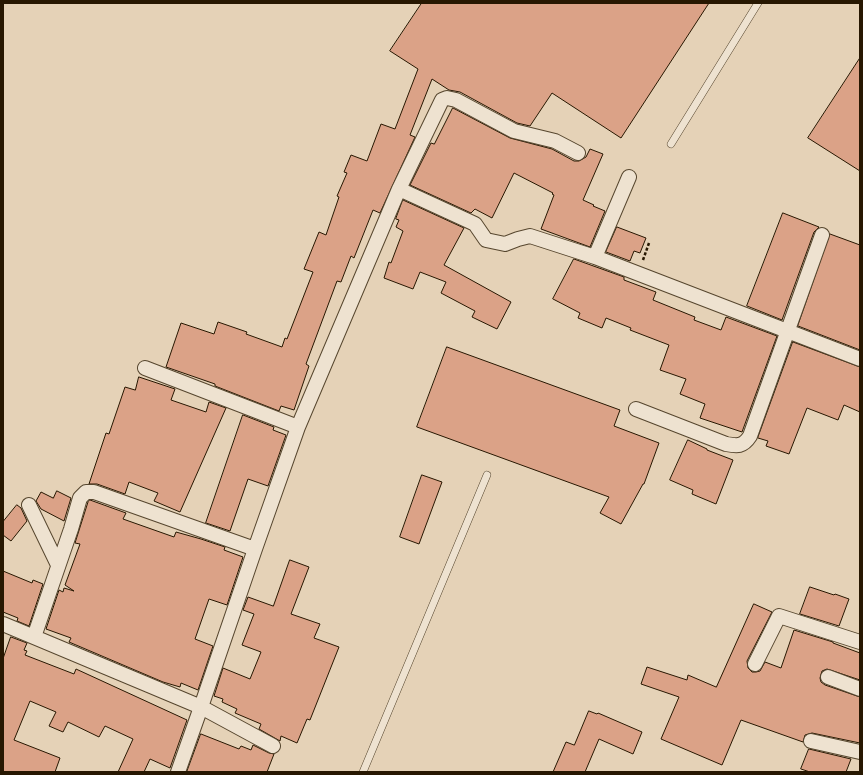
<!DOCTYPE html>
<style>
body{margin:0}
#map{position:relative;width:863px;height:775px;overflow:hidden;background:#e5d2b7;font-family:"IM FELL DW Pica",serif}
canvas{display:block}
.frame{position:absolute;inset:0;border:4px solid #271701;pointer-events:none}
</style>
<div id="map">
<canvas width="863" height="775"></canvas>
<div class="frame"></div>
</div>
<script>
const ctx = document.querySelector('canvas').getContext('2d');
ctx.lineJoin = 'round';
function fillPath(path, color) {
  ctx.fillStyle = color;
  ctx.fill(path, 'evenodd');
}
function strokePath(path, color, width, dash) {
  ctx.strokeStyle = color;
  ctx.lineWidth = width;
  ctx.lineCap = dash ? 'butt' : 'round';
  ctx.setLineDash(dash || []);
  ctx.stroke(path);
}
const building = new Path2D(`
 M 422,3 L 709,3 L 621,138 L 552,93 L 530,126 L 517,123 L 460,92 L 449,90 L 432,79 L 410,135 L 415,137 L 380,213 L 373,210 L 354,258 L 351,256 L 341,282 L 337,281 L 306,364 L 309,366 L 294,410 L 281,406 L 279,411 L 215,386 L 215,384 L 166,367 L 181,323 L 214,334 L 218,322 L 247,332 L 246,334 L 282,347 L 285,338 L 287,339 L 313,272 L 304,269 L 319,232 L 326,235 L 339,197 L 337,196 L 347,173 L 344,172 L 351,155 L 367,161 L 381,124 L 395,129 L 418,69 L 390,51 Z
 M 860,58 L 860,171 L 808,138 Z
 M 453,108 L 510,138 L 552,149 L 574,161 L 579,161 L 586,157 L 590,149 L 603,154 L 583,200 L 594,205 L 593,206 L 605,211 L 590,247 L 541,229 L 554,195 L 552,194 L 553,193 L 514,173 L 492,218 L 475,209 L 471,213 L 410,185 L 431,143 L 434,144 Z
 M 403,200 L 464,228 L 444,265 L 511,302 L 497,329 L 472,317 L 475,311 L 441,293 L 446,282 L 420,272 L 413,289 L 384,278 L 389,262 L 391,263 L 403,231 L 396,227 L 399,220 L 396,219 Z
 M 783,213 L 819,227 L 814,232 L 782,320 L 747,306 Z
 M 617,227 L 646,238 L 640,253 L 634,251 L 630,261 L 606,252 Z
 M 830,234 L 860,245 L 860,350 L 798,326 Z
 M 574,259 L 624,277 L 624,280 L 656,292 L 653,300 L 695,317 L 694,320 L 721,330 L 726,317 L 777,336 L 742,432 L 700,418 L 705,404 L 680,394 L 686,379 L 660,370 L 669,345 L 630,330 L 631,328 L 606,318 L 602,328 L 578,318 L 580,313 L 553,299 Z
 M 793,342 L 860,367 L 860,412 L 844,405 L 838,420 L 807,408 L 789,454 L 766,446 L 768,441 L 758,438 Z
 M 447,347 L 620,410 L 614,426 L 659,443 L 644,484 L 643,484 L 621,524 L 600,513 L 609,497 L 417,427 Z
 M 139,377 L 175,389 L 171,400 L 206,412 L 209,402 L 226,408 L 180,512 L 154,501 L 158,493 L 129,482 L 125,494 L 97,484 L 89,484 L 106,433 L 109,434 L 125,387 L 135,390 Z
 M 243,415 L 274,427 L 273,430 L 286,435 L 268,486 L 248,479 L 230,531 L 206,523 Z
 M 688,440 L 707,449 L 707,450 L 733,460 L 716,504 L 692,494 L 693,490 L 670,480 Z
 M 422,475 L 442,482 L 419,544 L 400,537 Z
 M 57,491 L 71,498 L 64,521 L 41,509 L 36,501 L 41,492 L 53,498 Z
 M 90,500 L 126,513 L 123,519 L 174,537 L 176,532 L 201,539 L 225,547 L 224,550 L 243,557 L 227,605 L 209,599 L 195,639 L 213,646 L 198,690 L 181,683 L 180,687 L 163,682 L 69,642 L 71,638 L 46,629 L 59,590 L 63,592 L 64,588 L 74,591 L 65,585 L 80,544 L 75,543 L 88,502 Z
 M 17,505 L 21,508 L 27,521 L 11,541 L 3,535 L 3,522 Z
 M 290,560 L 309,567 L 291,614 L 320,624 L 314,638 L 339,647 L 310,720 L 307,719 L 297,743 L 281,736 L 280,741 L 259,729 L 261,724 L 235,713 L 237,709 L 222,702 L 223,699 L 214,696 L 223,668 L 250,679 L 261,652 L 242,645 L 254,614 L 243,610 L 248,597 L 273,606 Z
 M 3,571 L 32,583 L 33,580 L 43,584 L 29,626 L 17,621 L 18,618 L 3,612 Z
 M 810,587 L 834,595 L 835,594 L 849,599 L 839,626 L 800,614 Z
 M 754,604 L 772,612 L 747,661 L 748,668 L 752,672 L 756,672 L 760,671 L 765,662 L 781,668 L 794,630 L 833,642 L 833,643 L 860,653 L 860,680 L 827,669 L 822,671 L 820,678 L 821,682 L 825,685 L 860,697 L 860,743 L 812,733 L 805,735 L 803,742 L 741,720 L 722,765 L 661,739 L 679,697 L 641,684 L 647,667 L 687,680 L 688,675 L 716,687 Z
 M 11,637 L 27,643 L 24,650 L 27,651 L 25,655 L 74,674 L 76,669 L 187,720 L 170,768 L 150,759 L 144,772 L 118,772 L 133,739 L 105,726 L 99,737 L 68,722 L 63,732 L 49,726 L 56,712 L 30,701 L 14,740 L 60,758 L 55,772 L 3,772 L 3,659 Z
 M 589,711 L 597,714 L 598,713 L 642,732 L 633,754 L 599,739 L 585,772 L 553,772 L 566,742 L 574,745 Z
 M 201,734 L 239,749 L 241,746 L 251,750 L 253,745 L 269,753 L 274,754 L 267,772 L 187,772 Z
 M 809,749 L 851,759 L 846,772 L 810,772 L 801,769 Z`);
const path = new Path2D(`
 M 643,260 L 649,243`);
const lane = new Path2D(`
 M 671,144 L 758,3
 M 363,772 L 487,475`);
const street = new Path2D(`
 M 399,189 L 475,224 L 486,240 L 505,244 L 518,239 L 530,236 L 595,257 L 860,359
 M 595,257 L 629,177
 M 145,368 L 298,427
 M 636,409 L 726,444 C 737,446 743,447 750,436 L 822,235
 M 29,505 L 58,565
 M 3,624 L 201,707 L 273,746
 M 34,637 L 71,529 L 80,498 L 86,492 L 94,492 L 255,549
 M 755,664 L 779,616 L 860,642
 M 828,677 L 860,689
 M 811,741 L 860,752
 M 178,772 L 201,707 L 255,549 L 298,427 L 399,189 L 442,100 L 447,98 L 456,100 L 514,131 L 555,141 L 578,153`);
fillPath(building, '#dba287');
strokePath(building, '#271701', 1);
strokePath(lane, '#56462e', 8);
strokePath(street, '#56462e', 16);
strokePath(path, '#271701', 2.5, [3, 2]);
strokePath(lane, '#eee2d0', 7);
strokePath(street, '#eee2d0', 14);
</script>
